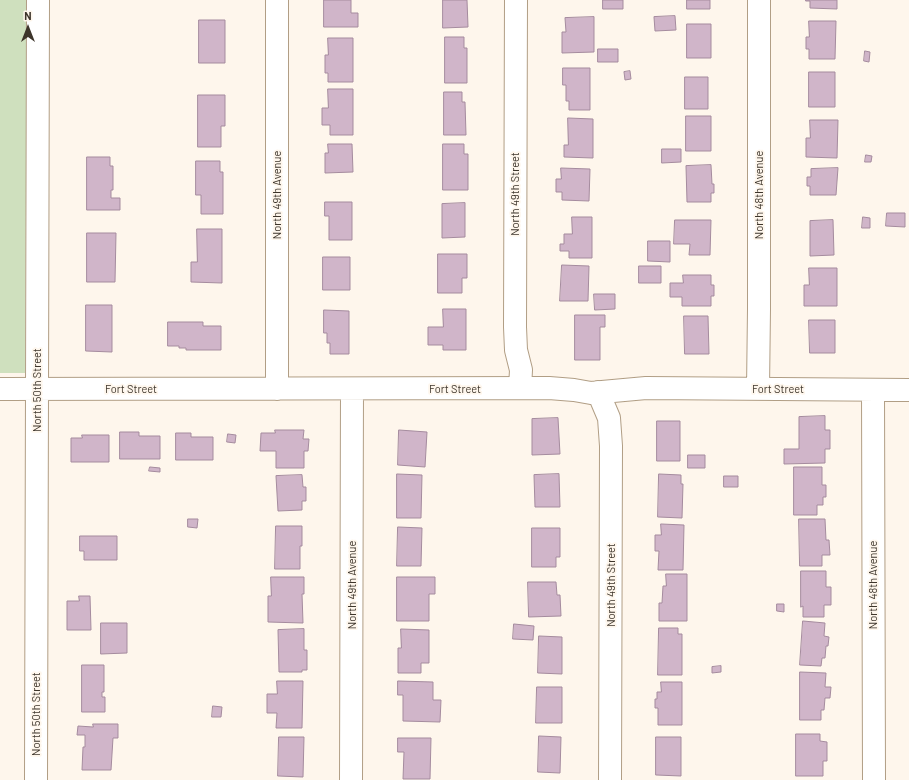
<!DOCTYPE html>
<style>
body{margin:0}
#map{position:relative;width:909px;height:780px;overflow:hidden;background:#fef6ec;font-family:Barlow,sans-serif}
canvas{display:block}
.north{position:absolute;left:8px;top:8px;width:40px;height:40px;-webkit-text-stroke:3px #fef6ec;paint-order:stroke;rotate:0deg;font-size:11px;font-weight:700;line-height:16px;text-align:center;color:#3d352b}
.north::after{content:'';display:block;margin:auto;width:14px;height:18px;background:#3d352b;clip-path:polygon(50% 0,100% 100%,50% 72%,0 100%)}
</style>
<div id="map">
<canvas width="909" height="780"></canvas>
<div class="north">N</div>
</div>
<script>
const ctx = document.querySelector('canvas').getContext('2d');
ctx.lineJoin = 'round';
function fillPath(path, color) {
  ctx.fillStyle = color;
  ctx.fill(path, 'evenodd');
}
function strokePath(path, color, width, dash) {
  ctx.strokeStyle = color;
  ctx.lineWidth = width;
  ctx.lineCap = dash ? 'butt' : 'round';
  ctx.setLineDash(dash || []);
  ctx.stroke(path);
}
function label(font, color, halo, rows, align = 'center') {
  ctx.font = font + ' Barlow,sans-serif';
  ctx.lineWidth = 3.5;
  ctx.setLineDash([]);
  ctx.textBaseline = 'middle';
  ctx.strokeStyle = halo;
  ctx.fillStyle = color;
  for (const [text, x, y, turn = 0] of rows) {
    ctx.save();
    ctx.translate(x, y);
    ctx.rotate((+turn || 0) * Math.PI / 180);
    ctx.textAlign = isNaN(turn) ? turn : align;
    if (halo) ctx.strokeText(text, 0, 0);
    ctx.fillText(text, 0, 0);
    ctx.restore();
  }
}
const green = new Path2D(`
 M 0,0 L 27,0 L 25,373 L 0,373 Z`);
const building = new Path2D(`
 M 324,0 L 351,0 L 351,13 L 358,13 L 358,27 L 324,27 Z
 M 443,0 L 467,0 L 468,27 L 443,28 Z
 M 603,0 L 623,0 L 623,9 L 603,9 Z
 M 687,0 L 710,0 L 710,9 L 687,9 Z
 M 806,0 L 837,0 L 837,9 L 810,8 L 810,1 L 806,1 Z
 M 675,16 L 676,30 L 655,31 L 654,17 Z
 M 594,17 L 594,52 L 562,53 L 562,32 L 566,32 L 565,18 Z
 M 199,20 L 225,20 L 225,63 L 199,63 Z
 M 809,21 L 836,21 L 835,59 L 809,59 L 809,49 L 806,49 L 806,37 L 809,37 Z
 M 687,24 L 711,24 L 711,58 L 687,58 Z
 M 445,37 L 464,37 L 464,48 L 467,48 L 467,83 L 445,83 Z
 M 328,38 L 353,38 L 353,82 L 328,82 L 328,73 L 325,73 L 325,55 L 328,55 Z
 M 598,49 L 618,49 L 618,62 L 598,62 Z
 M 865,51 L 870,52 L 869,62 L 864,61 Z
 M 563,68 L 590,68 L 590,110 L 569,110 L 569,101 L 566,101 L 566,85 L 563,85 Z
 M 630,71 L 631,79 L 625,80 L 624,72 Z
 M 809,72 L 835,72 L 835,107 L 809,107 Z
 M 685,77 L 708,77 L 708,109 L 685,109 Z
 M 328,89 L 353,89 L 353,135 L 330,135 L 330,125 L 322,125 L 322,108 L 328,108 Z
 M 444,92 L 462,92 L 462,102 L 465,102 L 466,135 L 444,135 Z
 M 198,95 L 225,95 L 225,126 L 221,126 L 221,147 L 198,147 Z
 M 686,116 L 711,116 L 711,151 L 686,151 Z
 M 568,118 L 593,119 L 593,158 L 564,157 L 564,145 L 568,145 Z
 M 810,120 L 838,120 L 837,158 L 806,157 L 806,138 L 810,138 Z
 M 328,144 L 352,144 L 353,172 L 325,173 L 325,153 L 328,153 Z
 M 443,144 L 464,144 L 464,154 L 468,154 L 468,190 L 443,190 Z
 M 662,149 L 681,149 L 681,162 L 662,163 Z
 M 866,155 L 872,156 L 871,162 L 865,162 Z
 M 87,157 L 110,157 L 110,166 L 113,166 L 113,190 L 111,190 L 111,198 L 120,198 L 120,210 L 87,210 Z
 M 196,161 L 220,161 L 220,172 L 223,172 L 223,214 L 201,214 L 201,195 L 196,195 Z
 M 711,165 L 712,184 L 714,184 L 714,193 L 711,193 L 711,202 L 687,202 L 686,166 Z
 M 561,168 L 590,169 L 589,201 L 562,200 L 562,192 L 556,192 L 556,179 L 561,179 Z
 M 838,168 L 836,195 L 810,195 L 810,186 L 807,186 L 807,177 L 811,177 L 811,169 Z
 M 325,202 L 352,202 L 352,240 L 329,240 L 329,216 L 325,216 Z
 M 465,203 L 465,237 L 442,238 L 442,204 Z
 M 887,213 L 905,213 L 905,227 L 886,226 Z
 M 572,217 L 592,217 L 592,258 L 569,258 L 569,251 L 560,251 L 560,244 L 564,244 L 564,234 L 572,234 Z
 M 863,217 L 870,218 L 870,228 L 862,228 Z
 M 675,220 L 711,220 L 710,255 L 689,255 L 690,244 L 674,244 Z
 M 833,220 L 834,255 L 810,256 L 810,221 Z
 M 197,229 L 222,229 L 222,283 L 191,282 L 191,262 L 197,262 Z
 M 87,233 L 116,233 L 115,282 L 87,282 Z
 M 648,241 L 670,241 L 670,262 L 648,261 Z
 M 438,254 L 467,254 L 467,278 L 462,278 L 462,293 L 438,293 Z
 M 323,257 L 350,257 L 350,290 L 323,290 Z
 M 562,265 L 589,266 L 588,301 L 560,301 Z
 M 639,266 L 661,266 L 661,283 L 639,283 Z
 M 809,268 L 837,268 L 837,306 L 804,306 L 804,285 L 809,285 Z
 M 683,275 L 711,275 L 711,285 L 714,285 L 714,296 L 711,296 L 711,306 L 682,306 L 682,297 L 670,297 L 670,283 L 683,283 Z
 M 594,294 L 615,294 L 615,309 L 595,310 Z
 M 86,305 L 112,305 L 112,352 L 86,351 Z
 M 443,309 L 466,309 L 466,350 L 443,350 L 443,345 L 428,345 L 428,327 L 443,327 Z
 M 324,310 L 349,311 L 349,354 L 330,354 L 330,343 L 327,343 L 327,333 L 324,333 Z
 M 575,315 L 605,315 L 605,327 L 600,327 L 600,360 L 575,360 Z
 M 684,316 L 708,316 L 709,354 L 685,354 Z
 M 809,320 L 835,320 L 835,353 L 810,353 Z
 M 168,322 L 203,322 L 203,326 L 221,326 L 221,350 L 186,350 L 186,348 L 179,348 L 179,346 L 168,346 Z
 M 825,416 L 825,430 L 830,430 L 830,449 L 825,449 L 825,463 L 784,464 L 784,449 L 799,449 L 799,417 Z
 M 558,418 L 560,454 L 532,455 L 532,419 Z
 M 657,421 L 680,421 L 680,461 L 657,461 Z
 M 275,430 L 304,430 L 303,439 L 309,439 L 308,451 L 304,451 L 304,468 L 276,468 L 276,451 L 260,451 L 261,433 L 275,433 Z
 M 399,430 L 427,432 L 425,467 L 398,465 Z
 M 120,432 L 139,432 L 139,436 L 160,436 L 160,459 L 120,459 Z
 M 176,433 L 191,433 L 191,437 L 213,437 L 213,460 L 176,460 Z
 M 228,434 L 236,435 L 235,443 L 227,442 Z
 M 82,435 L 109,435 L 109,462 L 71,462 L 71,438 L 82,438 Z
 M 688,455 L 705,455 L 705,468 L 688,468 Z
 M 150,467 L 160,468 L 160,472 L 149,471 Z
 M 794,467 L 822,467 L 822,485 L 826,485 L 826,497 L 823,497 L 823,505 L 817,505 L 817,515 L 794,515 Z
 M 397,474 L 422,475 L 421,518 L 397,518 Z
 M 559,474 L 560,507 L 535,507 L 534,475 Z
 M 659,474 L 681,475 L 681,484 L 683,484 L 682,518 L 658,517 Z
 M 302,475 L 303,487 L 306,487 L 306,501 L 302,501 L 302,510 L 278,511 L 276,476 Z
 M 724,476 L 738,476 L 738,487 L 724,487 Z
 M 188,519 L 198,519 L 197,528 L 188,527 Z
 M 799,519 L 825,519 L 826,540 L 829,540 L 830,555 L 822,555 L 822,566 L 800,566 Z
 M 661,524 L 684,525 L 683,570 L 658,570 L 659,551 L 655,551 L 655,535 L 661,535 Z
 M 276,526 L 302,526 L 302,546 L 300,546 L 300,569 L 275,569 Z
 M 398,527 L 422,528 L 421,566 L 397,566 Z
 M 532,528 L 560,528 L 560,557 L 556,557 L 556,567 L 532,567 Z
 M 80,536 L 117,536 L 117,560 L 84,560 L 84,551 L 80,551 Z
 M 801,571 L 826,571 L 826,587 L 831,587 L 831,605 L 824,605 L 824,617 L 803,617 L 803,606 L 801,607 Z
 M 666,574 L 687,574 L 687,621 L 659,621 L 659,603 L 662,603 L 663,586 L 666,586 Z
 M 271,577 L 304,577 L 304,594 L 302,594 L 303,623 L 268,622 L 268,596 L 271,596 Z
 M 397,577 L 435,577 L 435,594 L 429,594 L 429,621 L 397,621 Z
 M 528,582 L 556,582 L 557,595 L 560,595 L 561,616 L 529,617 Z
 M 79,596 L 90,596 L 91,630 L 67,630 L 67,601 L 79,601 Z
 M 777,604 L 784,604 L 784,612 L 777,611 Z
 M 803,621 L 825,623 L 824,636 L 829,637 L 828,646 L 826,646 L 825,658 L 822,658 L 821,666 L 800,665 Z
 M 101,623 L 127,623 L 127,653 L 101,654 Z
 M 514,624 L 534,626 L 533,640 L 513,639 Z
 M 659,628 L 678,628 L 678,634 L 682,634 L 682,675 L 658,675 Z
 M 304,629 L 304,650 L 307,650 L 307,670 L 302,670 L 302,672 L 279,672 L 278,630 Z
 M 401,629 L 429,630 L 429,663 L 421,663 L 421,673 L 398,673 L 398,648 L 401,648 Z
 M 539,636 L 562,637 L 562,674 L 538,673 Z
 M 82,665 L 104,665 L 104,692 L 102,692 L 102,697 L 105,697 L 105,712 L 82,712 Z
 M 721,666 L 721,672 L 712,673 L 712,667 Z
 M 800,672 L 826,673 L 825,687 L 831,687 L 830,698 L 825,698 L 824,710 L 821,710 L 821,720 L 800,720 Z
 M 277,681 L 303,681 L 302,728 L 276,728 L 277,713 L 267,713 L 267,694 L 277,694 Z
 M 398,681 L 433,682 L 433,700 L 441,700 L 440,722 L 403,721 L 403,695 L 398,695 Z
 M 661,682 L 682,682 L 682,725 L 658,725 L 658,708 L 655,708 L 655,699 L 657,699 L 657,692 L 661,692 Z
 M 537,687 L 562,687 L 562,723 L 536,723 Z
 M 213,706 L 222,707 L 221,717 L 212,717 Z
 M 93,724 L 118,724 L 118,738 L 113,738 L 111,770 L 82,770 L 83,747 L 85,747 L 85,735 L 77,735 L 78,726 L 93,727 Z
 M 796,734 L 820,734 L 820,741 L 827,742 L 827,761 L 823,761 L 823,776 L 796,776 Z
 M 539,736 L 561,737 L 560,773 L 538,772 Z
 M 279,737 L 304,737 L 303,777 L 278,776 Z
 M 656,737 L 681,737 L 681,776 L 656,775 Z
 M 398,738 L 431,738 L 430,779 L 403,779 L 404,752 L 398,752 Z`);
const minor = new Path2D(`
 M 516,0 L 515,327 L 516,350 L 521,370 L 520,388
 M 0,389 L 549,388 L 574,390 L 591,393 L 646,388 L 909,390
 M 277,389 L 277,0
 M 758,389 L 759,309 L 759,0
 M 873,390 L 874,780
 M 598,392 L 609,418 L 611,446 L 610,780
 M 36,780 L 38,0
 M 351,780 L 352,389`);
const streetNames = [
 ["North 49th Street",515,194,-90],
 ["North 49th Avenue",277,195,-90],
 ["North 48th Avenue",759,195,-90],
 ["Fort Street",131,389],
 ["Fort Street",455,389],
 ["Fort Street",778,389],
 ["North 50th Street",37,390,-90],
 ["North 49th Avenue",352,585,-90],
 ["North 49th Street",611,585,-90],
 ["North 48th Avenue",873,585,-90],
 ["North 50th Street",36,714,-90]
];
fillPath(green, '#cfe0be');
fillPath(building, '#d0b5c9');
strokePath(building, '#a58b9e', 1);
strokePath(minor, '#b19e85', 24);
strokePath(minor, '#fff', 22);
label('11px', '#3d352b', '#fef6ec', streetNames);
</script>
